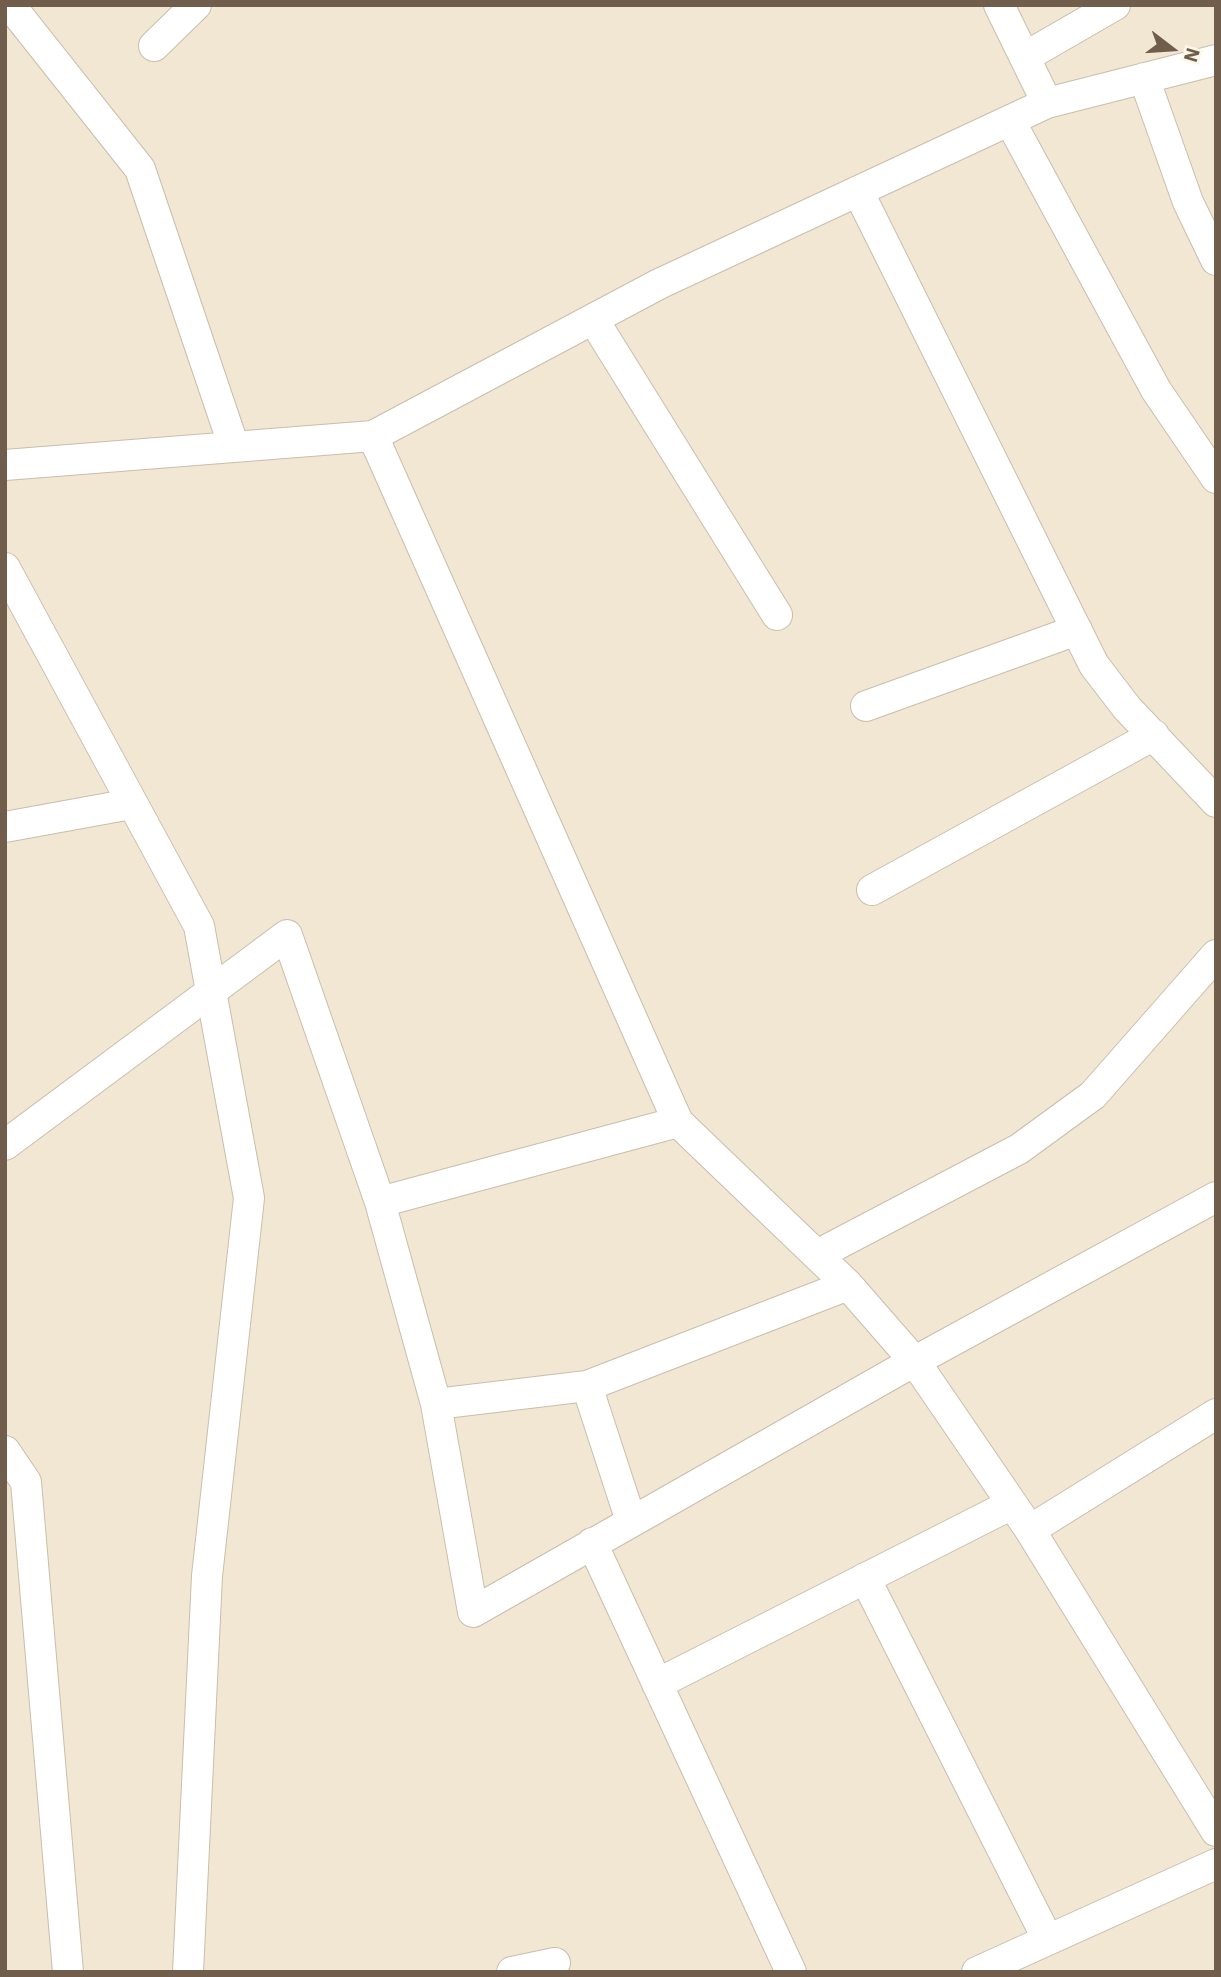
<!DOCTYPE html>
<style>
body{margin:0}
#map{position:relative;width:1221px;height:1977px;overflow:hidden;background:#faf4e4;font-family:"IBM Plex Sans",sans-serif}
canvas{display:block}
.frame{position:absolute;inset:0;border:7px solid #705d4c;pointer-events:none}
.north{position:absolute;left:1137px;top:14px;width:70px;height:70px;-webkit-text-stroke:5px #fdf8ea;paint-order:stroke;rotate:107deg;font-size:19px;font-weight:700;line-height:28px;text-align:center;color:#705d4c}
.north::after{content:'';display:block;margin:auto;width:24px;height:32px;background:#705d4c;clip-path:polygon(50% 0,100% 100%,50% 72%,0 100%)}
</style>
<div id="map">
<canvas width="1221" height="1977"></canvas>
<div class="frame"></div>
<div class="north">N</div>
</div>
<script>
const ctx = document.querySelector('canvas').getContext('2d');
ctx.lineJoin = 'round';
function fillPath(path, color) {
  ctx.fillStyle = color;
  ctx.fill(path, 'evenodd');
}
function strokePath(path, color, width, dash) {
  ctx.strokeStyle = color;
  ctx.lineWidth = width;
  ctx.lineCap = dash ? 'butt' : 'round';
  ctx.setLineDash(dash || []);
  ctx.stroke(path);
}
const residential = new Path2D(`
 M 5,5 L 1216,5 L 1216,1972 L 5,1972 Z`);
const street = new Path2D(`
 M 10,5 L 140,169 L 234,447
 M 999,5 L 1047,103
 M 154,46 L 196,5
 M 1025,57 L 1115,5
 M 1144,78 L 1188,202 L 1216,260
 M 1010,121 L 1156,390 L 1216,478
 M 858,191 L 1094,665 L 1127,708 L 1216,802
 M 593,319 L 777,615
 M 373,436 L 678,1122 L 848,1285 L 916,1363 L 1030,1530 L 1216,1831
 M 5,465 L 373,436 L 659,284 L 1047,103 L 1216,60
 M 5,568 L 199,926 L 249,1198 L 207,1576 L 188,1972
 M 866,706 L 1077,630
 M 5,827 L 131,804
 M 872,890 L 1154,735
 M 5,1145 L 287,935 L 380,1202 L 436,1404 L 473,1612 L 897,1371 L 1216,1197
 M 380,1202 L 678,1122
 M 817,1255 L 1019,1149 L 1093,1095 L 1216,955
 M 587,1386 L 631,1521
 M 436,1404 L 587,1386 L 848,1285
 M 5,1451 L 26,1482 L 68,1972
 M 1030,1530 L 1216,1414
 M 592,1543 L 791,1972
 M 865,1578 L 1048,1940
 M 657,1684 L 1012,1504
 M 512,1972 L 555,1963
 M 977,1972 L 1216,1864`);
fillPath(residential, '#f1e7d3');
strokePath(street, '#cabdac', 32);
strokePath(street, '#fff', 30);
</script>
